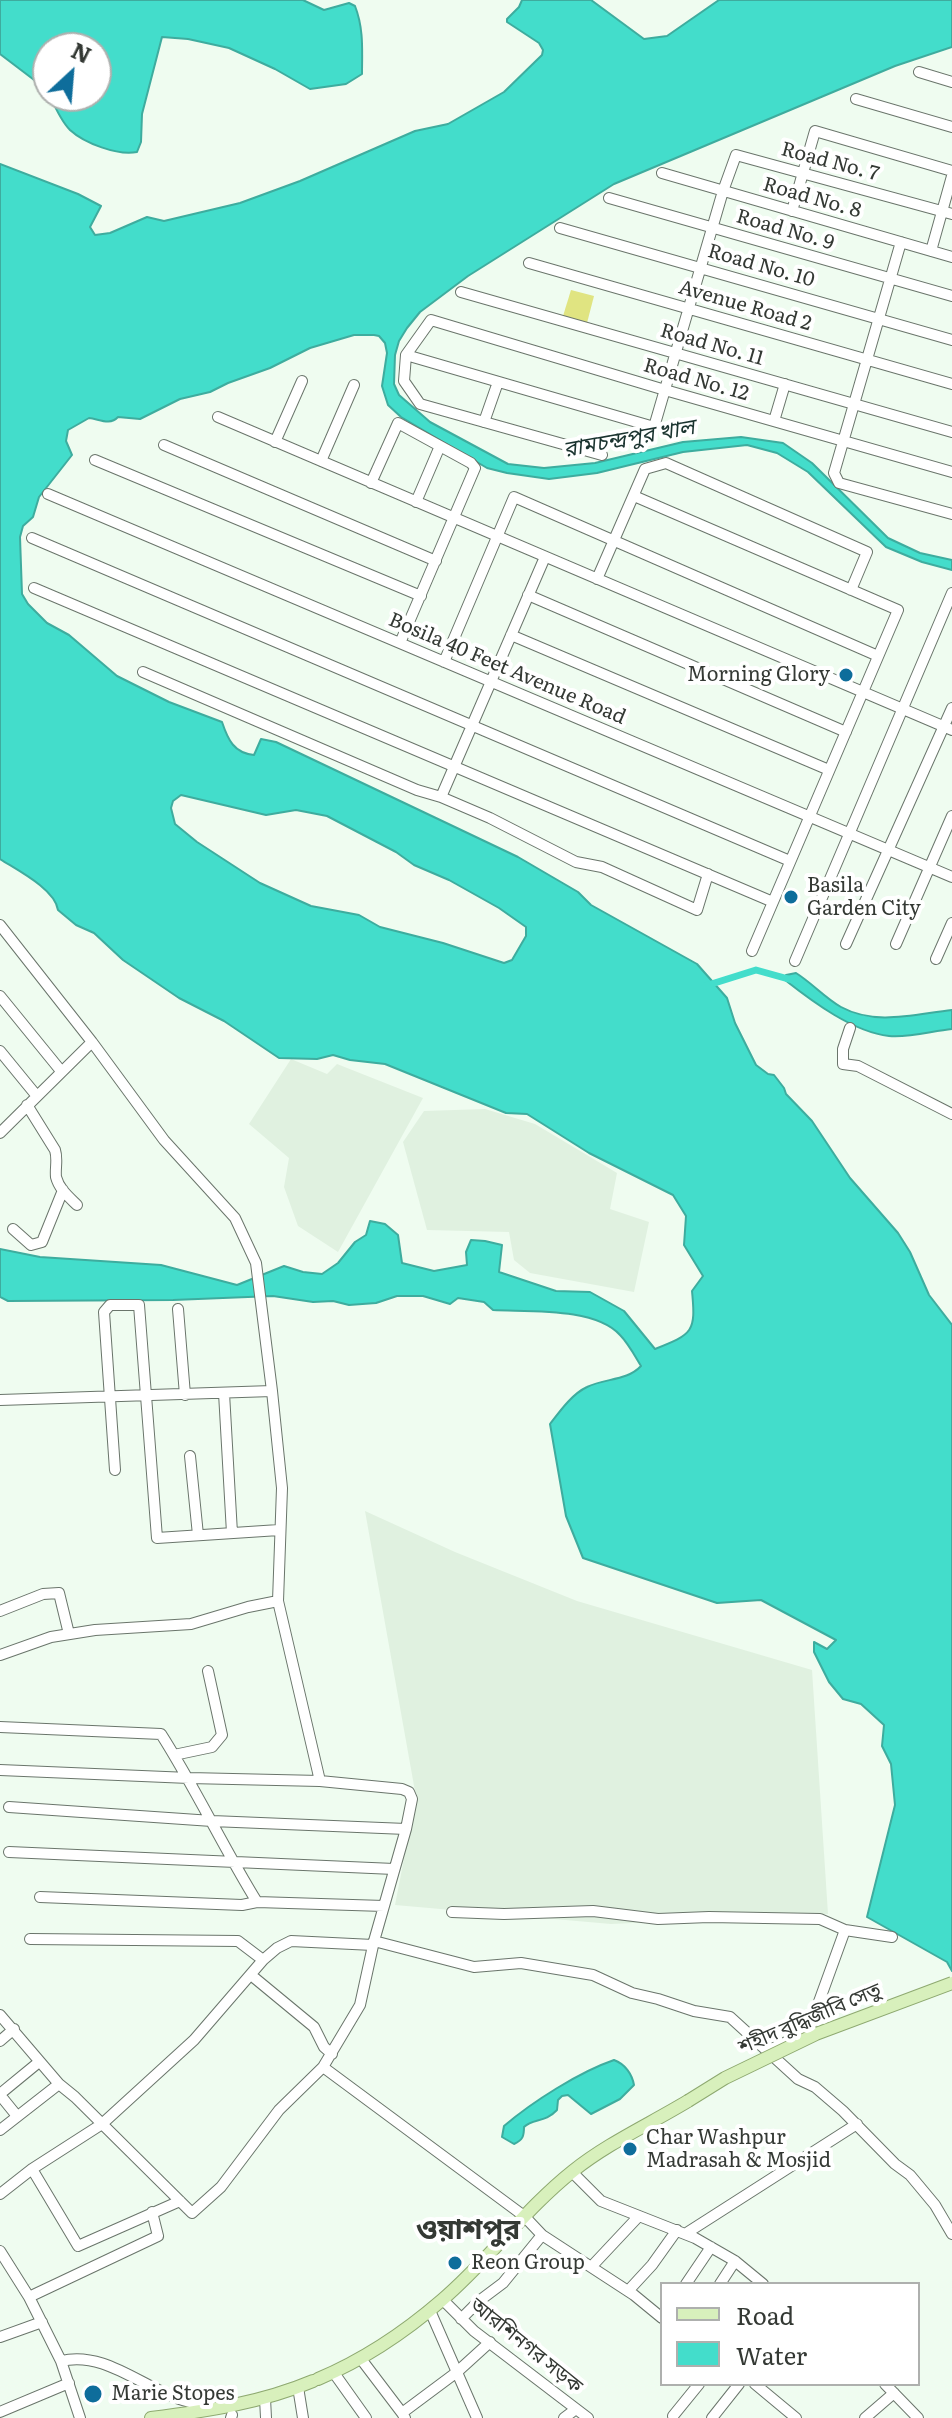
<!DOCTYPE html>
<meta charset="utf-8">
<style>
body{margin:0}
#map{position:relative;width:952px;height:2418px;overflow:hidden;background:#effcf0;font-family:Literata,serif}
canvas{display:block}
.legend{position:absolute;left:660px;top:2282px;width:260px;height:104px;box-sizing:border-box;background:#fff;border:2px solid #aeb0ae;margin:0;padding:10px 14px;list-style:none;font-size:24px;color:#343934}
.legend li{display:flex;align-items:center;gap:16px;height:40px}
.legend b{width:40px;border:2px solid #aeb0ae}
.north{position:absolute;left:32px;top:32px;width:80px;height:80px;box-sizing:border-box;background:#fff;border:2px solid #aeb0ae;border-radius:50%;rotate:26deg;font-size:22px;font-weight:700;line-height:32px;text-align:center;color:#343934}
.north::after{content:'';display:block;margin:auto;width:28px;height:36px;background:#0e6d9b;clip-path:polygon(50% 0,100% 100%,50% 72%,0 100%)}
</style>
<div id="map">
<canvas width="952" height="2418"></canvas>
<ul class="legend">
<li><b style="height:10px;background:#d8f0bc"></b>Road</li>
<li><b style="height:22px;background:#43ddcb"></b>Water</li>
</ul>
<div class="north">N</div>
</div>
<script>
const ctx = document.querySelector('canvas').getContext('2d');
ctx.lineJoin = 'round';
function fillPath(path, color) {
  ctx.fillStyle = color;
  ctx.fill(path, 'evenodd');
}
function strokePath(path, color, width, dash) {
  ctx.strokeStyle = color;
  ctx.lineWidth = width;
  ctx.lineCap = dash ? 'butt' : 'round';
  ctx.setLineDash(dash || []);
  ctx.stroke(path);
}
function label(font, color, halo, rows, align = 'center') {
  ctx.font = font + ' Literata,"Noto Sans Bengali",serif';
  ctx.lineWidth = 8;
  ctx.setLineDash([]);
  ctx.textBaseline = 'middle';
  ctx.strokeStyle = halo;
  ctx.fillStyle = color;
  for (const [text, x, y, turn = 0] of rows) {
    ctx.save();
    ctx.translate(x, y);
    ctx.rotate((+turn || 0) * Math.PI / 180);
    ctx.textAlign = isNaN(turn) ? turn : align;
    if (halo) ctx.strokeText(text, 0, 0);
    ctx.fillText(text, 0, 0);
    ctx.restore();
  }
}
const built = new Path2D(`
 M 291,1059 L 327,1074 L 337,1064 L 423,1098 L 338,1252 L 298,1226 L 284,1187 L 289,1158 L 249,1124 Z
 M 485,1109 L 535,1124 L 617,1173 L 610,1209 L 649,1222 L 634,1292 L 530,1273 L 514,1260 L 509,1232 L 427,1230 L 403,1142 L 424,1111 Z
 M 365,1511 L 455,1552 L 577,1601 L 812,1670 L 828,1914 L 611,1924 L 395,1905 L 416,1797 Z`);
const green = new Path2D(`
 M 571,290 L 594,296 L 587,323 L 563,316 Z`);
const water = new Path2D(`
 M 0,0 L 303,0 L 324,10 L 349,3 L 355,6 C 364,29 362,51 362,74 L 346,84 L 310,89 L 275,69 L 229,48 L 188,39 L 162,37 L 142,114 L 141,142 L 137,152 C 118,156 84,143 70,130 C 61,121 55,107 50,96 L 96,96 L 96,48 L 48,48 L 48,93 L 46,89 L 0,54 Z
 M 522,0 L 591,0 L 644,39 L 667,36 L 719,0 L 952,0 L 952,47 L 895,66 L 614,184 L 468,276 L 420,312 L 407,328 L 399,341 L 395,355 L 394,384 L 399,395 L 430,422 L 508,464 L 544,468 L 595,463 L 683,442 L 741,437 L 783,443 L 812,463 L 888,538 L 920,553 L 952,560 L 952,570 L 922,562 L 886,547 L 808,472 L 777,453 L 747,445 L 683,452 L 597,473 L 549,479 L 507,473 L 487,468 L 401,417 L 388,405 L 382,386 L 387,353 L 385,343 L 379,336 L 374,335 L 354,335 L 310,348 L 270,368 L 228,383 L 210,392 L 180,399 L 140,419 L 118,417 C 110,426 99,419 89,418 L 68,430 L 66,441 L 72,455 L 39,497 L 33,517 L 23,526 L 20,537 L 22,594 L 28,604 L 47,623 L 69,635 L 117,676 L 169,702 L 222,722 C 228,740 234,753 254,755 L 261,739 L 276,742 L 518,857 L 578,892 L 591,905 L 697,964 L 727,998 L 735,1023 L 756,1065 L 768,1074 L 774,1075 L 784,1088 L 786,1094 L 812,1121 L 850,1178 L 898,1233 L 910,1252 L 929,1295 L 952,1325 L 952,1971 L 947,1962 L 867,1917 L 895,1805 L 891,1764 L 882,1746 L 884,1725 L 861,1704 L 843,1699 L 829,1682 L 814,1652 L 814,1642 L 827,1649 L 836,1640 L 761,1600 L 717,1603 L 583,1558 L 566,1516 L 550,1424 C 560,1411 572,1394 587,1387 C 605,1378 627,1381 641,1366 C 635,1356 628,1343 620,1335 C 595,1307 528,1312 493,1310 L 484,1302 L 458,1298 L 450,1304 L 423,1296 L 397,1296 L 376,1303 L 349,1305 L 333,1301 L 313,1302 L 273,1296 L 173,1300 L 8,1301 L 0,1297 L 0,1249 L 40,1257 L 161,1265 L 237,1285 L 284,1266 L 303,1272 L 322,1274 L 338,1263 L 355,1242 L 366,1235 L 370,1221 L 385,1224 L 398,1235 L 402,1263 L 434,1271 L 467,1265 L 466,1252 L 471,1240 L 485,1241 L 502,1245 L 499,1272 L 556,1291 L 590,1292 L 624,1311 L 655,1349 C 693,1334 696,1332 692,1291 L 703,1276 L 684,1245 L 686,1216 L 673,1195 L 589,1153 L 527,1114 L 506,1113 L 385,1064 L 350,1060 L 333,1055 L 317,1059 L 279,1058 L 224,1021 L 179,998 L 123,960 L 94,933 L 76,925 L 58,910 C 55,889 17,870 0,859 L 0,164 L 78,194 L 101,206 L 90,227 L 95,235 L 110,233 L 147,217 L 164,221 L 240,203 L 300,181 L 415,131 L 448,124 L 504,92 L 542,55 L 543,50 L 539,43 L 507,22 L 507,19 L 519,7 ZM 181,795 L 266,815 L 296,810 L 327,816 L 396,852 L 414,865 L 449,880 L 499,908 L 526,927 L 526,936 L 512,960 L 504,963 L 443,943 L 380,927 L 359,915 L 311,906 L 260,883 L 197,842 L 175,824 L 171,808 L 173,801 Z
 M 796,973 C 812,983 825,998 841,1007 C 876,1026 915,1014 952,1010 L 952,1029 C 932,1031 909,1038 889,1036 C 853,1032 813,1002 785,980 L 786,975 Z
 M 614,2060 C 625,2064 632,2074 634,2085 L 620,2099 L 591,2114 L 568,2095 L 562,2096 L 558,2100 L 557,2110 C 545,2123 533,2118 524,2127 C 524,2136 523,2140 514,2144 L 502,2137 L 504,2126 C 532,2102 579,2072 614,2060 Z`);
const canal = new Path2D(`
 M 705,986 L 756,970 L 792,980`);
const minor = new Path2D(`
 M 919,72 L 952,82
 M 856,99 L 952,127
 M 662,173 L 952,257
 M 609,198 L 952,296
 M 792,211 L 815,131 L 952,171
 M 560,228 L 952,340
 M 901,242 L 834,473 L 839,483 L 952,514
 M 931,251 L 952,176
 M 529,263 L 952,384
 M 461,292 L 952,432
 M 406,355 L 654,427 L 723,191 L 736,155 L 952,214
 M 218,417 L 952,730
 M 774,421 L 785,384
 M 484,422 L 498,382
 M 275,442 L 302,381
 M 164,445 L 436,561
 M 602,455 L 420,404 L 404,381 L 406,355 L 431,320 L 665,390 L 952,472
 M 95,460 L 421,596
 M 321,461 L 354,385
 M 371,483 L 398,423 L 471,463 L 475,468 L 400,643
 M 48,494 L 952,877
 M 634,496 L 898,610 L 752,951
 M 416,502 L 440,446
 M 32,538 L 790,861
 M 597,579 L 645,469 L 666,463 L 867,552 L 851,590
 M 34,588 L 773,902
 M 528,595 L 846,732
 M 511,635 L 829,770
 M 444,662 L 514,497 L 878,656
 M 143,672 L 417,790 L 441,797 L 490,818 L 576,862 L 602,867 L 697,910 L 708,874
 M 441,797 L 545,557
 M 0,925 L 92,1042 L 164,1140 L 235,1218 L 256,1263 L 272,1391 L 282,1488 L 278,1601 L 320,1781 L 402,1789 L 409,1792 L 412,1799 L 406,1829 L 374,1941 L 360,2005 L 323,2067 L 524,2216 L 542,2235 L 634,2295 L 662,2318
 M 846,944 L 952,708
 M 896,944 L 952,816
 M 936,959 L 952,923
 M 795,961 L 952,593
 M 0,996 L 61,1071
 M 850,1028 L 843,1049 L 843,1064 L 858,1066 L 952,1114
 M 0,1051 L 36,1095
 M 27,1105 L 55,1150 C 58,1159 55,1168 56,1177 C 59,1189 69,1197 77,1205
 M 0,1133 L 92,1042
 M 13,1229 L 31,1245 L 42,1242 L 63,1190
 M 178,1309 L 185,1395
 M 224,1393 L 232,1533
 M 0,1400 L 272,1391
 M 190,1456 L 198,1535
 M 115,1470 L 104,1312 L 110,1305 L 139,1305 L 157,1538 L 279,1530
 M 0,1611 L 43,1594 L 59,1593 L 69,1634
 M 0,1655 L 51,1637 L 95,1630 L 191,1624 L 248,1607 L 278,1601
 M 0,1727 L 161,1734 C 196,1789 223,1847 257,1902
 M 174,1755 L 212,1747 L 222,1735 L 208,1671
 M 0,1770 L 189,1778 L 320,1781
 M 9,1807 L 212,1821 L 406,1829
 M 9,1852 L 394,1869
 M 40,1897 L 242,1905 L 257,1902 L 384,1906
 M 452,1912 L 504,1914 L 593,1911 L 658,1919 L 709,1917 L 820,1919 L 845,1930 L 892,1937
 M 30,1939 L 238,1941 L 263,1960
 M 374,1941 L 474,1967 L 521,1963 L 593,1975 L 632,1993 L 658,1999 L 694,2011 L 730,2017 L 798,2079 L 815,2087 L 843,2111 L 895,2164 L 910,2175 L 935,2205 L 952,2234
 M 251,1975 L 314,2027 L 324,2047 L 332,2054
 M 0,2015 L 59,2084 L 75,2097 L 192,2213 L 221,2187 L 279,2110 L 323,2067
 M 0,2041 L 14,2029
 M 769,2050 L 808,2032 L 845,1930
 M 0,2094 L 39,2062
 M 0,2095 L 17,2116
 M 0,2130 L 59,2084
 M 32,2169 L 78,2246 L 180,2201
 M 572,2172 L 601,2201 L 695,2238 L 735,2261 L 763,2284
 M 0,2194 L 32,2169 L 102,2124 L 194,2040 L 263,1960 L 277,1948 L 291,1941 L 373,1945
 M 685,2234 L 857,2124
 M 0,2251 L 29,2297 L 61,2361 L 80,2418
 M 592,2266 L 638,2217
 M 686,2284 L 711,2247
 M 720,2284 L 735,2261
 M 628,2291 L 652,2265 L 677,2230
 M 29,2297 L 158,2236 L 152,2212
 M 443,2300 L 474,2331 L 588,2418
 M 431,2313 L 477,2418
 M 461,2319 L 479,2301 L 503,2283 L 542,2235
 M 0,2337 L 42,2322
 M 361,2359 L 402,2413
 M 61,2361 C 102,2351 137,2383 174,2397 C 186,2402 199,2404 212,2408
 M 334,2373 L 366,2418
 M 755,2384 L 796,2418
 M 885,2384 L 918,2418
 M 298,2387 L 303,2418
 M 265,2398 L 266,2418
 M 0,2412 L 69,2383
 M 673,2416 L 699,2384
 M 231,2418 L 232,2415
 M 405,2418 L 402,2413 L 457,2372 L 490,2342
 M 564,2418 L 576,2409
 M 712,2418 L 739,2384
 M 865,2418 L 894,2393`);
const major = new Path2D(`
 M 318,2379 C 363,2360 405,2332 442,2300 C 488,2261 525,2209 573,2171 C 608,2143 650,2124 688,2101
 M 151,2418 C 206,2411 261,2403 313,2381`);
const majorBridge = new Path2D(`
 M 688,2101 L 725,2078 L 816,2034 L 952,1983`);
const markers = [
 [846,675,8,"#0e6d9b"],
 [791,897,8,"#0e6d9b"],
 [630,2149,8,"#0e6d9b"],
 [455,2263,8,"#0e6d9b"],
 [93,2394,10,"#0e6d9b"]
];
const streetNames = [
 ["Road No. 7",830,162,15],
 ["Road No. 8",812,198,16],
 ["Road No. 9",785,230,16],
 ["Road No. 10",761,266,16],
 ["Avenue Road 2",745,306,16],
 ["Road No. 11",712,345,16],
 ["Road No. 12",696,380,16],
 ["Bosila 40 Feet Avenue Road",507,669,23],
 ["শহীদ বুদ্ধিজীবি সেতু",810,2019,-23],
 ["আরশিনগর সড়ক",526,2346,39]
];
const poiNames = [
 ["Morning Glory",830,675,"right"],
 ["Basila",807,886],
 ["Garden City",807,909],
 ["Char Washpur",646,2138],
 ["Madrasah & Mosjid",646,2161],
 ["Reon Group",471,2263],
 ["Marie Stopes",111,2394]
];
const waterNames = [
 ["রামচন্দ্রপুর খাল",629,439,-10]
];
const districtNames = [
 ["ওয়াশপুর",468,2231]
];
fillPath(built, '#e0f1e0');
fillPath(green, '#e0e481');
fillPath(water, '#43ddcb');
strokePath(water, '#3eac9e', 2);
strokePath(canal, '#43ddcb', 7);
strokePath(minor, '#6a756b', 12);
strokePath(major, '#8ea970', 14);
strokePath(minor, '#fff', 10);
strokePath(major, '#d8f0bc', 12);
strokePath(majorBridge, '#8ea970', 14, []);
strokePath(majorBridge, '#d8f0bc', 12);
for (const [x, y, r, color] of markers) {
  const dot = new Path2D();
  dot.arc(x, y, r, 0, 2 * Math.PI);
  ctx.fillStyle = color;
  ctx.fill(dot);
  strokePath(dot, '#fff', 3);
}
label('20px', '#343934', '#fff', streetNames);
label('20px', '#343934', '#fff', poiNames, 'left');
label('italic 22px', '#1a332f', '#fff', waterNames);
label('bold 28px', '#343934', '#fff', districtNames);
</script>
